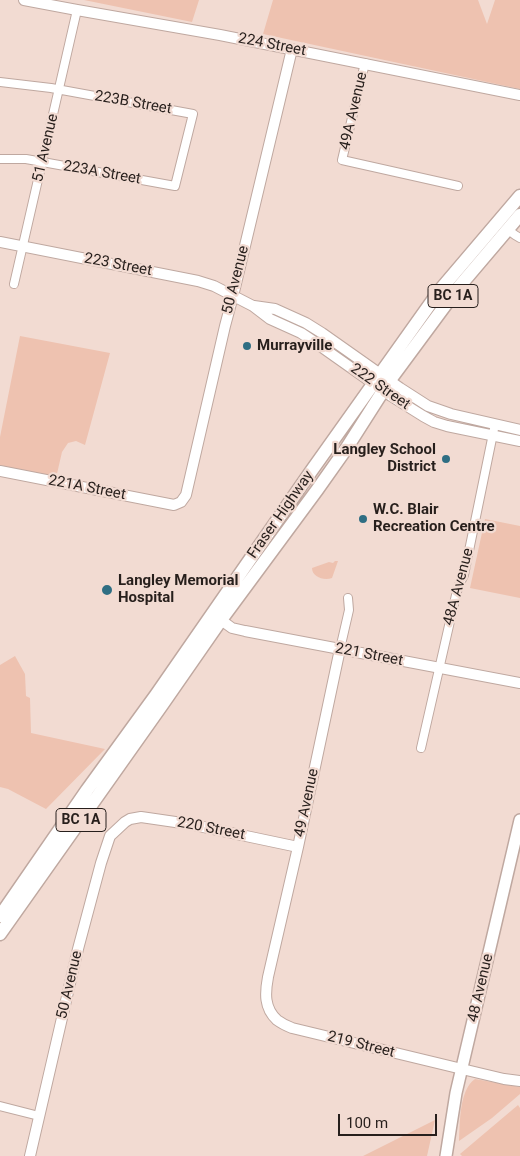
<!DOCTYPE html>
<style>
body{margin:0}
#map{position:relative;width:520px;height:1156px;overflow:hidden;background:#f2dbd2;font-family:Roboto,sans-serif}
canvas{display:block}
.scale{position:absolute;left:338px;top:1114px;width:99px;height:22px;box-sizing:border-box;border:2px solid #271f1c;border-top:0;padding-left:6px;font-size:15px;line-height:18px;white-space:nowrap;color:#271f1c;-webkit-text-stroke:4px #f2dbd2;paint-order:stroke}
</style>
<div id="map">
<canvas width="520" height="1156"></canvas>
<div class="scale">100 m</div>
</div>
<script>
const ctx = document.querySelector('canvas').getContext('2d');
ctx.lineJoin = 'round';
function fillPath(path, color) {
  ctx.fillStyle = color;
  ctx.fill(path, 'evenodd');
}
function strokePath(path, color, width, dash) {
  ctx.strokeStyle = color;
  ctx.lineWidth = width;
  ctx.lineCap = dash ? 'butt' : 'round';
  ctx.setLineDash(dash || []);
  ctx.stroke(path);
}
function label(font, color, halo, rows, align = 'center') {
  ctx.font = font + ' Roboto,sans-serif';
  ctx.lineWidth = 4.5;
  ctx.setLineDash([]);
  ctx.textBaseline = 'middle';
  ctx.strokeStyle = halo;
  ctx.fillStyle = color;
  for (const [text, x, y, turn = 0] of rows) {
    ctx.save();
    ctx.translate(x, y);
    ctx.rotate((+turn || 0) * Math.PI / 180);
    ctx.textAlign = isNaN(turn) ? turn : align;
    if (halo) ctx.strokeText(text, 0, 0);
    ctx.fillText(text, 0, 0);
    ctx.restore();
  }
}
const green = new Path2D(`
 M 84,0 L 199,0 L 192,22 Z
 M 273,0 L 478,0 L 487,24 L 495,0 L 520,0 L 520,89 L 263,34 Z
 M 20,336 L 110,353 L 85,445 L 76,441 L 68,443 L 62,452 L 56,478 L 0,465 L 0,437 Z
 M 485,519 L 520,526 L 520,598 L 470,588 Z
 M 335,561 L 338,561 L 332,578 C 324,581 312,577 312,568 L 329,562 L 333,563 Z
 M 15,656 L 25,674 L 26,696 L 30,698 L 31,733 L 105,749 L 46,809 L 8,789 L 0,787 L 0,665 Z
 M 475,1079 L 520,1087 L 520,1094 L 492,1118 L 459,1141 C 460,1123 459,1090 475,1079 Z
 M 518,1105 L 520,1108 L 520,1156 L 462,1156 L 460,1154 Z
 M 435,1120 L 427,1156 L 363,1156 Z`);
const minor = new Path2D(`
 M 365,63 L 342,160 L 458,186
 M 0,82 L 51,88 L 193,114 L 175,186 L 26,159 L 0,159
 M 507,229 L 515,235 L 520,238
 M 14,284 L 77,10
 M 340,649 L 349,610 L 348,598
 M 421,748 L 456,595 L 459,585 L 464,575 L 495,424
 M 0,1106 L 39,1116`);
const tertiary = new Path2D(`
 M 24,0 L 77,10 L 220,35 L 520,95
 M 0,242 L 198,281 L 214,286 L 253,306 L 270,319 L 301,333 L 316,343 L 391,396 L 423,416 L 434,422 L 447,426 L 520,441
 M 254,306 L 275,309 L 306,323 L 322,333 L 400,388 L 428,406 L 451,414 L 520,430
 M 0,471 L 174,505 L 181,502 L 186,495 L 225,326 L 233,296 L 292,49
 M 221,620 L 232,628 L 245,631 L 520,683
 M 340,649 L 298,847 L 268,977 C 265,993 264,1008 277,1020 C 281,1023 287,1026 292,1028 L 462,1069 L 504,1079 L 520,1081
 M 30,1156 L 78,949 L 101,863 L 110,836 L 125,822 L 130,819 L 141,817 L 189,824 L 298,847`);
const secondary = new Path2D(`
 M 446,1156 L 456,1093 L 520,820`);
const primary = new Path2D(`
 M 0,916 L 87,790 L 156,695 L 312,470 L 440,290 L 520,196
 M 0,934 L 162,705 L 221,620 L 317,490 L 346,449 L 390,380 L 458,288 L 520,215`);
const markers = [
 [247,346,5,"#2f6e83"],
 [446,459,5,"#2f6e83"],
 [363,519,5,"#2f6e83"],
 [107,590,6,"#2f6e83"]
];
const shields = [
 [453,296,50],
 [81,820,50]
];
const shieldNames = [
 ["BC 1A",453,296],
 ["BC 1A",81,820]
];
const streetNames = [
 ["224 Street",272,45,11],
 ["223B Street",133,103,10],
 ["49A Avenue",354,111,-77],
 ["51 Avenue",46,148,-77],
 ["223A Street",102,173,10],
 ["223 Street",118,265,11],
 ["50 Avenue",236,280,-76],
 ["222 Street",380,387,35],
 ["221A Street",87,488,11],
 ["Fraser Highway",281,515,-55],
 ["48A Avenue",459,587,-75],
 ["221 Street",369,655,11],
 ["49 Avenue",307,803,-78],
 ["220 Street",211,829,11],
 ["50 Avenue",70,985,-77],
 ["48 Avenue",481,988,-77],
 ["219 Street",361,1045,14]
];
const poiNames = [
 ["Murrayville",257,346],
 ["Langley School",436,450,"right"],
 ["District",436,467,"right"],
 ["W.C. Blair",373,510],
 ["Recreation Centre",373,527],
 ["Langley Memorial",118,581],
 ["Hospital",118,598]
];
fillPath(green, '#eec2b0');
strokePath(minor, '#bfa8a0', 10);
strokePath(tertiary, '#bfa8a0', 12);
strokePath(secondary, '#bfa8a0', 14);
strokePath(primary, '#bfa8a0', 15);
strokePath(minor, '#fff', 8);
strokePath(tertiary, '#fff', 10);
strokePath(secondary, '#fff', 11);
strokePath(primary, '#fff', 12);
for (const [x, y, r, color] of markers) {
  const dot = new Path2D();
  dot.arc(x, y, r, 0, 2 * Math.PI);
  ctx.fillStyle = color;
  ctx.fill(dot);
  strokePath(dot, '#f2dbd2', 2);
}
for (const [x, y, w] of shields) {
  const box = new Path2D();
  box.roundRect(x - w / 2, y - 11.5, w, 23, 4);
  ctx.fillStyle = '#f2dbd2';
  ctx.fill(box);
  strokePath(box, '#271f1c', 1);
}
label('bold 14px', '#271f1c', null, shieldNames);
label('15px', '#271f1c', '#f2dbd2', streetNames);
label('bold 15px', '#271f1c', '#f2dbd2', poiNames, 'left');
</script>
